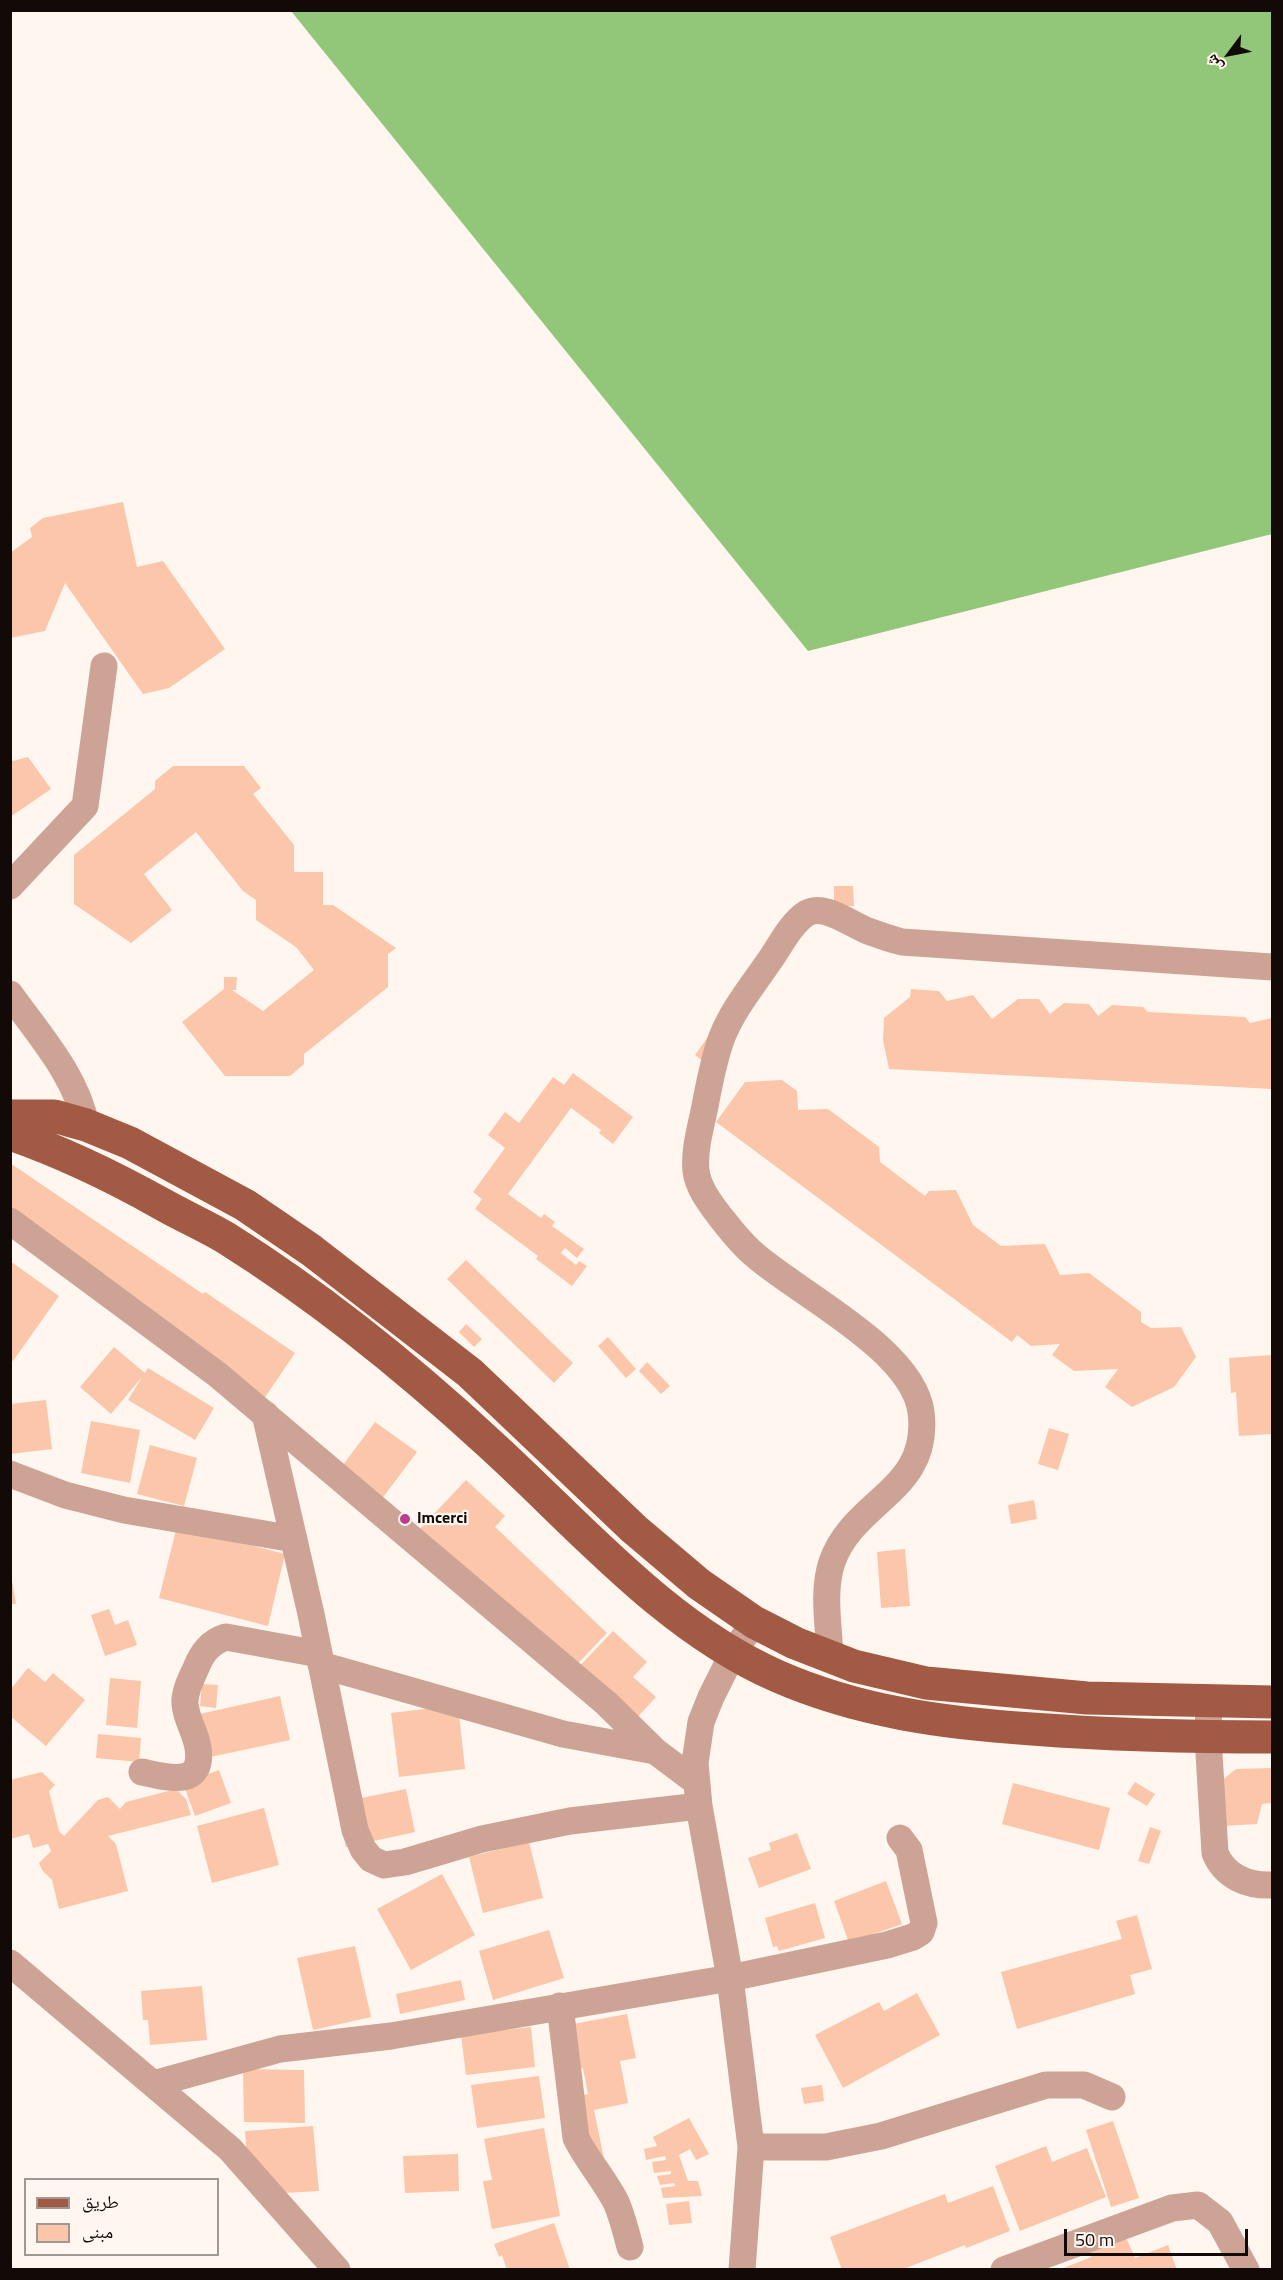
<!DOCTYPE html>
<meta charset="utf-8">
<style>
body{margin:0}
#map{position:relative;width:1283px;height:2280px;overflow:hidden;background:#fff6f0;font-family:"Titillium Web","Noto Naskh Arabic",sans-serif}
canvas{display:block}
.frame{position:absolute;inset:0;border:12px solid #110a06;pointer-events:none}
.legend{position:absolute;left:24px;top:2178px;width:195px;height:78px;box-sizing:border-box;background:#fff6f0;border:2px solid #a09892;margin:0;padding:8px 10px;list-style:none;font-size:18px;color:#110a06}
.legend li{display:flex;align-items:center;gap:12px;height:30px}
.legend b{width:30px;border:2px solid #a09892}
.north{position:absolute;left:1199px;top:24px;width:60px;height:60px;-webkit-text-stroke:4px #fff6f0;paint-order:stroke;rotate:238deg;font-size:16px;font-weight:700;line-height:24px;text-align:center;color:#110a06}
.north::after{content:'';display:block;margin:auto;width:21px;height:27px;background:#110a06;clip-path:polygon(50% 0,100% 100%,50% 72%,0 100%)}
.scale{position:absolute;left:1064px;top:2229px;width:184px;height:27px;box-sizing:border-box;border:3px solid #110a06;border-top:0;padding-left:8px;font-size:18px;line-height:21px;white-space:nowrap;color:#110a06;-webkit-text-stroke:4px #fff6f0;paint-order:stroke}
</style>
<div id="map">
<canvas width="1283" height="2280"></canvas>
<div class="frame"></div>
<ul class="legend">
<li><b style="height:8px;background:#a25a44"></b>طريق</li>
<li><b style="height:16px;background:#fbc6aa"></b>مبنى</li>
</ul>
<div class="north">ش</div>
<div class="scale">50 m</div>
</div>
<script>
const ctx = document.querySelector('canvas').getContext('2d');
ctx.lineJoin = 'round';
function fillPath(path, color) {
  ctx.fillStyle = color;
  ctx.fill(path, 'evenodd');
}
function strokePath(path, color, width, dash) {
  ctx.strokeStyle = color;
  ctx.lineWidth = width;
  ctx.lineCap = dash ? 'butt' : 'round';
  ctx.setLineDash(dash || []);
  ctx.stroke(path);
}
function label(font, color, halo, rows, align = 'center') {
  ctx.font = font + ' "Titillium Web",sans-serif';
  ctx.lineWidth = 4.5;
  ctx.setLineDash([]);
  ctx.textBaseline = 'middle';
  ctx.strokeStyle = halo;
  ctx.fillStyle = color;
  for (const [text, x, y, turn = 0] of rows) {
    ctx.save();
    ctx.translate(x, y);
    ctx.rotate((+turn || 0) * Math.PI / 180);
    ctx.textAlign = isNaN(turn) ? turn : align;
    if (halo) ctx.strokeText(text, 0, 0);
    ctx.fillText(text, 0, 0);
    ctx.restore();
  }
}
const forest = new Path2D(`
 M 291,11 L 1272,11 L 1272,534 L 808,651 Z`);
const building = new Path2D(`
 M 123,502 L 137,567 L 163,561 L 225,649 L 169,688 L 143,694 L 65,583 L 45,631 L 10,638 L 10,553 L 32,537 L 30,528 L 43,518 Z
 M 28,757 L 51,789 L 10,817 L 10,758 L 13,761 Z
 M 173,766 L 244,766 L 261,788 L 253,794 L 294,845 L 294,872 L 323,872 L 323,905 L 333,905 L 396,948 L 388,954 L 388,987 L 304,1054 L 304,1064 L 290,1076 L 225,1076 L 182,1022 L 224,989 L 224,977 L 237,977 L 236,990 L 232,990 L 263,1011 L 314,970 L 296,947 L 256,920 L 256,900 L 243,891 L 196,832 L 144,874 L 172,910 L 131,943 L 74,904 L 74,855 L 155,789 L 155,781 Z
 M 834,886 L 853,886 L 854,906 L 834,906 Z
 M 911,989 L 939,991 L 947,1001 L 973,995 L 992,1019 L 1018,999 L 1039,999 L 1050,1014 L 1064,1003 L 1089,1004 L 1098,1016 L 1112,1005 L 1143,1007 L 1148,1012 L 1245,1017 L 1250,1023 L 1272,1018 L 1272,1089 L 889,1069 L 883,1040 L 884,1018 L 910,997 Z
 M 710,1034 L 709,1066 L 695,1055 Z
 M 573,1073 L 633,1117 L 613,1144 L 599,1133 L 601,1130 L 571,1108 L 508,1194 L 541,1218 L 544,1214 L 555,1222 L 552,1226 L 584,1249 L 577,1258 L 565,1248 L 561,1253 L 576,1265 L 579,1261 L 587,1266 L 572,1286 L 536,1259 L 538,1256 L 475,1209 L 482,1199 L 473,1192 L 505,1148 L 488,1135 L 505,1112 L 519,1123 L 553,1077 L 564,1085 Z
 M 782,1080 L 797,1091 L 798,1110 L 828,1109 L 879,1147 L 880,1162 L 925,1196 L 929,1191 L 956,1190 L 973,1225 L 1001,1246 L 1045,1244 L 1060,1275 L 1089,1273 L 1141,1312 L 1141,1322 L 1151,1328 L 1181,1327 L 1196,1357 L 1174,1387 L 1132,1407 L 1105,1387 L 1118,1369 L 1074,1371 L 1052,1355 L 1060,1344 L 1031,1346 L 1017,1335 L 1012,1342 L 716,1122 L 745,1082 Z
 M 10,1163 L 203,1294 L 205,1292 L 295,1353 L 257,1409 L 10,1224 Z
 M 466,1260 L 573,1363 L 554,1383 L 447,1279 Z
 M 10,1261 L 59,1296 L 13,1361 L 10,1359 Z
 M 466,1324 L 482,1339 L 474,1347 L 459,1332 Z
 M 608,1337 L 636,1369 L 626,1378 L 598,1346 Z
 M 114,1347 L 145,1373 L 148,1368 L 214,1408 L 195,1440 L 128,1400 L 142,1377 L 111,1414 L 80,1387 Z
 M 1272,1355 L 1272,1434 L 1239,1436 L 1236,1392 L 1231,1393 L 1229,1358 Z
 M 647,1362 L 670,1386 L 661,1394 L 639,1371 Z
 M 46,1400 L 52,1449 L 10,1454 L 10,1404 Z
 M 91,1421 L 140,1430 L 130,1483 L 81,1473 Z
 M 375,1422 L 417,1452 L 378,1504 L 337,1473 Z
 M 1049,1428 L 1069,1434 L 1058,1470 L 1038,1464 Z
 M 150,1445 L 197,1458 L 184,1506 L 137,1494 Z
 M 466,1480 L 505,1516 L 495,1527 L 607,1633 L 563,1679 L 414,1535 Z
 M 1034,1500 L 1037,1519 L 1011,1524 L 1008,1505 Z
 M 177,1526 L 285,1554 L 268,1626 L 159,1598 Z
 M 905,1549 L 910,1606 L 881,1608 L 877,1552 Z
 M 10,1569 L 16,1604 L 10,1604 Z
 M 109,1609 L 115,1625 L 128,1620 L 137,1645 L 105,1656 L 91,1615 Z
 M 613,1631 L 647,1662 L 633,1677 L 656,1697 L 633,1722 L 576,1670 Z
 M 28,1668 L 45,1682 L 53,1673 L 85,1700 L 46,1746 L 10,1716 L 10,1690 Z
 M 110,1678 L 141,1681 L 137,1728 L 106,1725 Z
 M 202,1684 L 218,1685 L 216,1708 L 200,1706 Z
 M 280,1696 L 290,1740 L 201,1759 L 191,1716 Z
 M 458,1705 L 465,1769 L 399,1777 L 391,1713 Z
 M 98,1734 L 141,1738 L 139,1762 L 96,1758 Z
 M 1272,1768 L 1272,1803 L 1262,1804 L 1257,1824 L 1222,1826 L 1221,1781 L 1236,1769 Z
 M 219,1770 L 231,1803 L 195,1816 L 183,1783 Z
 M 42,1772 L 55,1785 L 49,1791 L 59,1831 L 64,1836 L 98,1800 L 108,1797 L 120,1809 L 126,1802 L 176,1789 L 186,1799 L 191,1815 L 108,1836 L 116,1844 L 128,1891 L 59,1909 L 52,1880 L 42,1870 L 39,1863 L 51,1851 L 48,1844 L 33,1848 L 29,1834 L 10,1839 L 10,1780 Z
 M 1135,1782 L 1155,1794 L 1147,1806 L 1127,1794 Z
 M 1013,1783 L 1110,1808 L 1099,1850 L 1002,1824 Z
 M 406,1789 L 415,1832 L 346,1847 L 336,1803 Z
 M 264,1808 L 279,1865 L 212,1883 L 197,1826 Z
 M 1150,1827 L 1161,1831 L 1149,1864 L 1138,1861 Z
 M 797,1833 L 811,1869 L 759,1888 L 748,1858 L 771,1850 L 769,1843 Z
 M 529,1842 L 543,1898 L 483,1913 L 469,1857 Z
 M 442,1874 L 475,1935 L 411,1970 L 377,1909 Z
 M 886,1881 L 902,1924 L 849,1943 L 834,1901 Z
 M 815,1903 L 825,1938 L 779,1951 L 777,1946 L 773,1947 L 765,1918 Z
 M 1137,1915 L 1152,1969 L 1130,1975 L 1135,1994 L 1017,2029 L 1001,1972 L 1122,1939 L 1116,1921 Z
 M 549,1930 L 564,1978 L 493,2000 L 479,1951 Z
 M 355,1946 L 371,2017 L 313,2030 L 297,1958 Z
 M 461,1980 L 465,2000 L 400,2014 L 396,1994 Z
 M 202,1986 L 207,2040 L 150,2045 L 148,2020 L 143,2020 L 141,1991 Z
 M 917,1993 L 940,2035 L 843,2088 L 815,2035 L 879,2002 L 884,2011 Z
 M 627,2014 L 636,2058 L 620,2061 L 628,2103 L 594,2110 L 604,2159 L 567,2098 L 588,2094 L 583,2068 L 572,2071 L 563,2026 Z
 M 531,2027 L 535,2067 L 466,2075 L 461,2035 Z
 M 243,2069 L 304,2070 L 305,2123 L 244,2122 Z
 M 539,2076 L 545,2118 L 477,2128 L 471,2085 Z
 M 822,2085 L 824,2101 L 804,2104 L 801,2088 Z
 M 689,2118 L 709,2154 L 696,2160 L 690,2149 L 679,2155 L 688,2181 L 698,2181 L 702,2196 L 663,2198 L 661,2188 L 675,2186 L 674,2183 L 660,2185 L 657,2176 L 671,2174 L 671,2171 L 654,2173 L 652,2162 L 666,2160 L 665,2156 L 646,2160 L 644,2149 L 657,2146 L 653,2137 Z
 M 1113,2121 L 1139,2198 L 1111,2207 L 1086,2130 Z
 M 313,2126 L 319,2191 L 267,2194 L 248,2172 L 245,2131 Z
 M 544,2128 L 560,2216 L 492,2229 L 483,2181 L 492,2180 L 484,2139 Z
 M 1046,2146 L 1052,2162 L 1087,2148 L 1106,2197 L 1020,2231 L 995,2166 Z
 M 458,2154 L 459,2191 L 405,2193 L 403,2156 Z
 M 993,2186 L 1010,2231 L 966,2248 L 965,2245 L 906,2268 L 906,2270 L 842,2270 L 830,2237 L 945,2194 L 948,2203 Z
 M 689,2201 L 692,2223 L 669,2225 L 666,2204 Z
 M 554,2223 L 570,2270 L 507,2270 L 502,2255 L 499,2257 L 494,2244 Z
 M 1125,2235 L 1135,2258 L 1168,2245 L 1177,2270 L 1059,2270 L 1091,2257 L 1088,2249 Z`);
const minor = new Path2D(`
 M 10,886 L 85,806 L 104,666
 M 10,994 C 39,1035 76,1075 86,1125
 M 10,1221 L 218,1375 L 606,1703 L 655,1751 L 695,1781
 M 265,1414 L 311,1614 L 355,1830 L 363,1849 L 371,1859 L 384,1865 L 405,1862 L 482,1839 L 570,1821 L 699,1806
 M 10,1474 L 65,1495 L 124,1510 L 294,1539
 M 830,1657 C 829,1627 822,1591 832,1562 C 854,1499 931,1491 921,1412 C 913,1350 801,1295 756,1256 C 741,1244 730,1229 719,1215 C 709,1202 698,1187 696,1171 C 694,1151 700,1130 704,1111 C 709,1086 713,1061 722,1037 C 733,1009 753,985 770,960 C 780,946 791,923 807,913 C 813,910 821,910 827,912 C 841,916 854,925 868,931 C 879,935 890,939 902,942 L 1272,967
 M 321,1665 L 563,1734 L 655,1751
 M 1209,1702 L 1208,1737 L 1215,1853 C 1225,1877 1248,1886 1272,1885
 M 142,1772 C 166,1777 204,1789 198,1748 C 196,1733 186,1719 185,1704 C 184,1692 191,1679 196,1668 C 202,1653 210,1642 226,1637 L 319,1654
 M 10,1963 L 230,2149 L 337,2270
 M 560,2006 L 576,2138 C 587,2160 604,2179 616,2202 C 622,2216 626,2231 630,2247
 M 153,2084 L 280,2049 L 391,2036 L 730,1978 L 887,1945 L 913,1937 L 921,1932 L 924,1923 L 909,1850 L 900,1838
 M 751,2147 L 826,2147 L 881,2136 L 1046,2085 L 1084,2085 L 1112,2097
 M 742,2270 L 751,2147 L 730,1978 L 699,1806 L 695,1763 L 701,1722 L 711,1697 L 733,1653 L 754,1622
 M 1004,2270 L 1172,2208 L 1198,2205 L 1220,2222 L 1246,2270`);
const primary = new Path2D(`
 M 10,1116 L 54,1116 L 86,1125 L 130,1143 L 245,1205 L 311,1250 L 470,1373 L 634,1529 L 699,1584 L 754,1622 L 795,1643 L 854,1666 L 926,1683 L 1087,1698 L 1272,1702
 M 10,1134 C 65,1153 112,1176 162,1204 C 183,1216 206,1226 226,1238 C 320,1297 409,1369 490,1444 C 579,1525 665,1627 777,1676 C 859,1712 944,1723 1032,1729 C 1112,1735 1192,1737 1272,1737`);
const markers = [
 [405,1519,6,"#ba3f90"]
];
const poiNames = [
 ["Imcerci",417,1519]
];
fillPath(forest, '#92c779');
fillPath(building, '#fbc6aa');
strokePath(minor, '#cda396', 27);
strokePath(primary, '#a25a44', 33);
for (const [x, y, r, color] of markers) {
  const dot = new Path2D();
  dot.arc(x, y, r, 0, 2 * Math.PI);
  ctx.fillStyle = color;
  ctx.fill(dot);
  strokePath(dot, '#fff6f0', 2);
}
label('bold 16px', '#110a06', '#fff6f0', poiNames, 'left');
</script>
